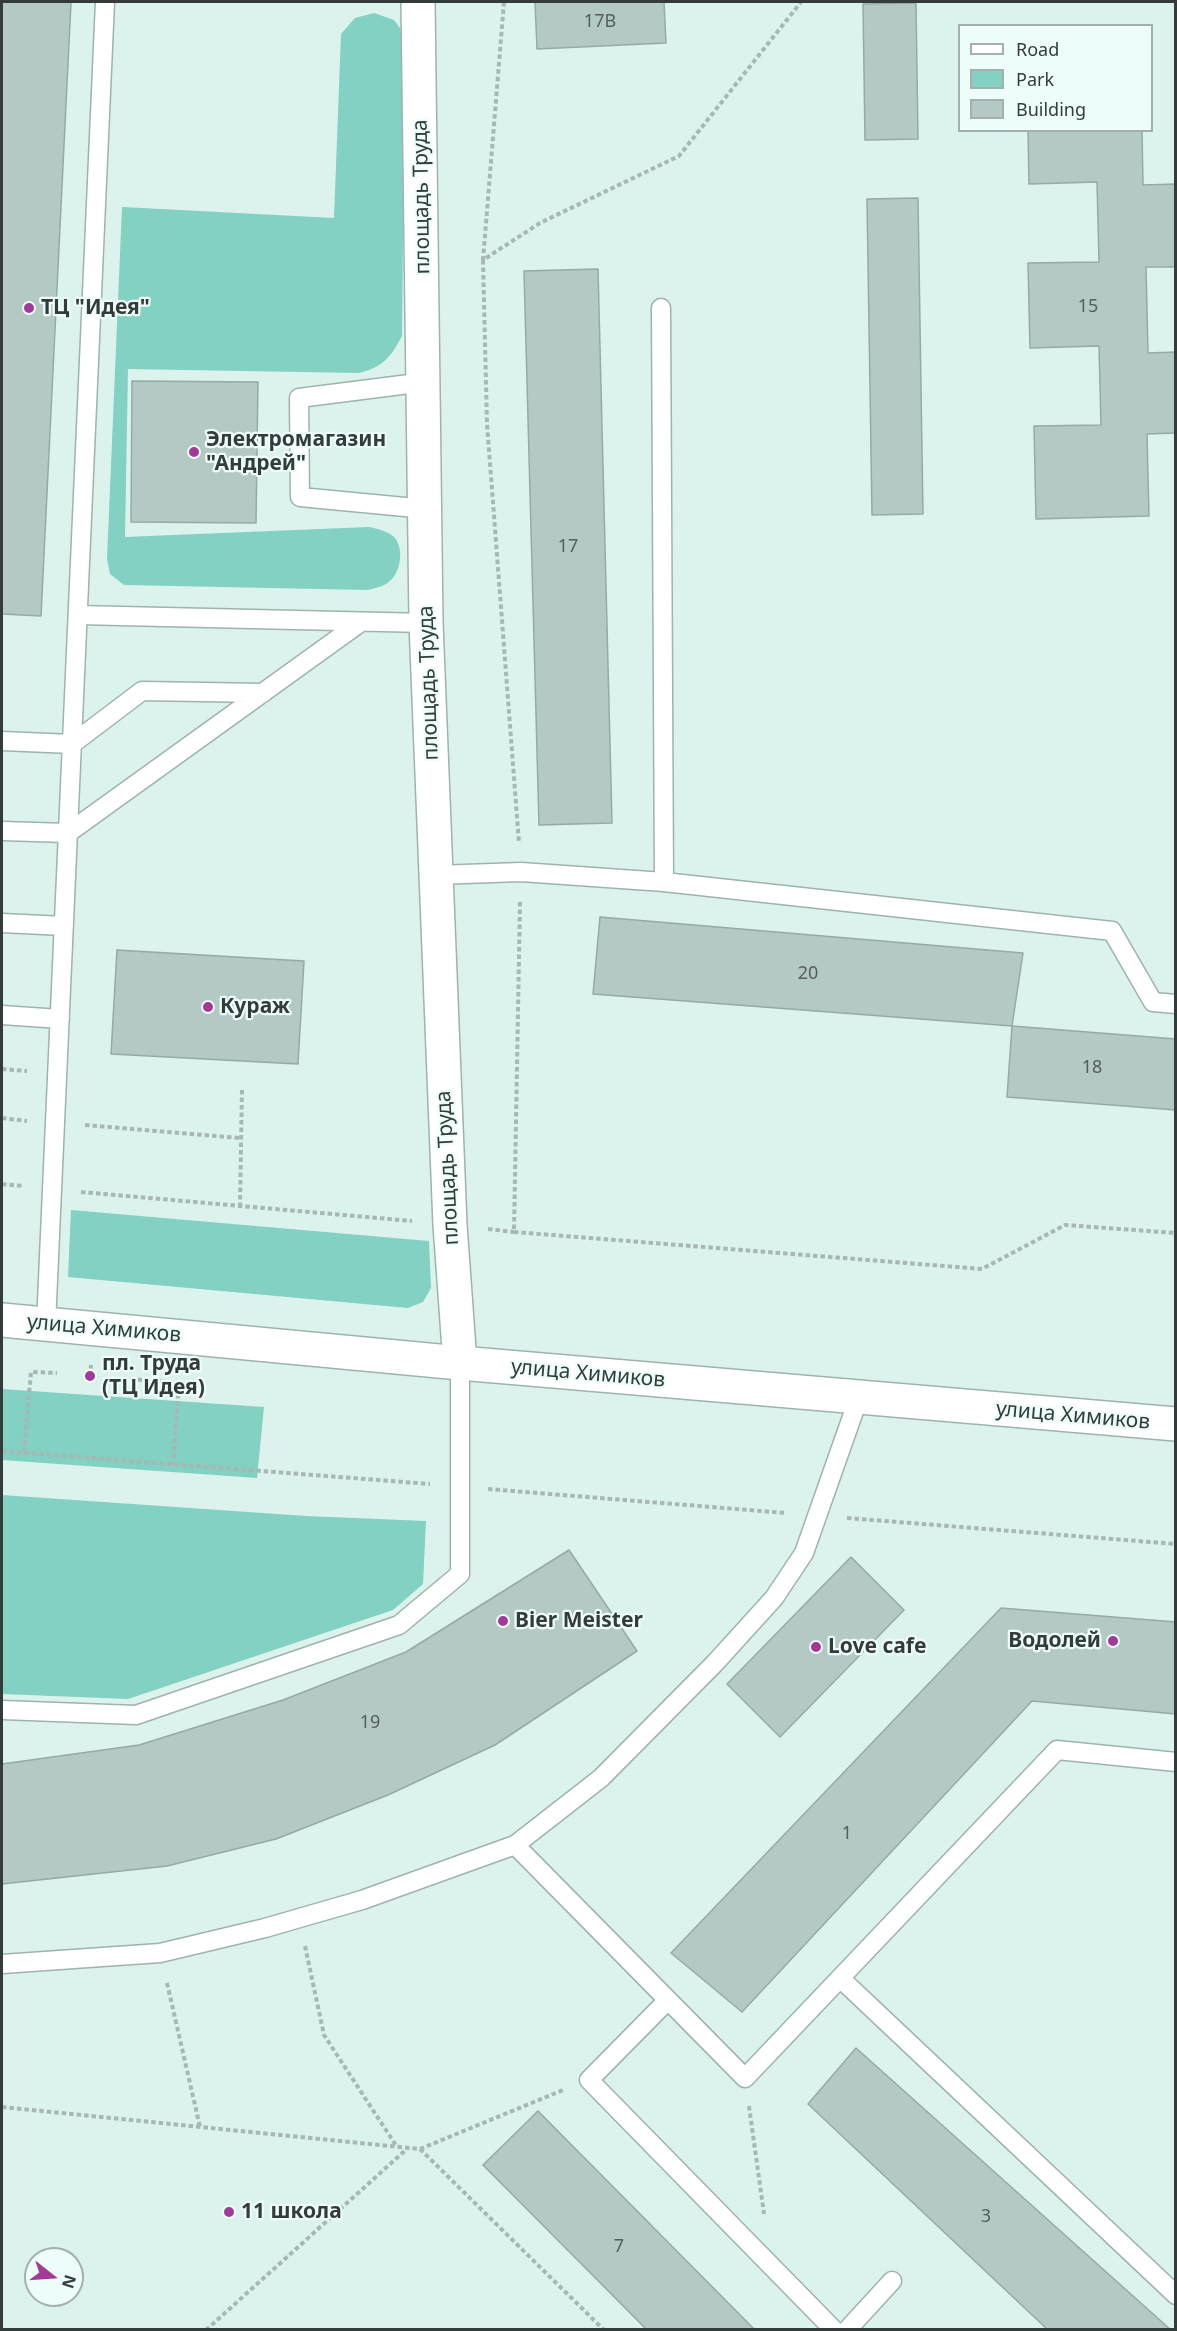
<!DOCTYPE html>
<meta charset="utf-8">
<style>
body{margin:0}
#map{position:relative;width:1177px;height:2331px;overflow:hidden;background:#dcf2ed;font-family:"Noto Sans",sans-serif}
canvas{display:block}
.frame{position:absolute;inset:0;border:3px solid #343c3b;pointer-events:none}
.legend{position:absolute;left:958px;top:24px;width:195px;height:108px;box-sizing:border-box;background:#edfefa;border:2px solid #a3b0ae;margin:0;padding:8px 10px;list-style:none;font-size:18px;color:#343c3b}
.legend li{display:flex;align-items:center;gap:12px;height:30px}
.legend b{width:30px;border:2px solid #a3b0ae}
.north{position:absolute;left:24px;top:2247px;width:60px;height:60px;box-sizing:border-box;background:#edfefa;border:2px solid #a3b0ae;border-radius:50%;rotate:107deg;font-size:16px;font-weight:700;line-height:24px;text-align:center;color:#343c3b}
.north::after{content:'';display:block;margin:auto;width:21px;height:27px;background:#a3399b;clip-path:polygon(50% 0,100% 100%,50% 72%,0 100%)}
</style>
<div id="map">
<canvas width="1177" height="2331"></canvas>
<div class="frame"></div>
<ul class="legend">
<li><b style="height:8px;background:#fff"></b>Road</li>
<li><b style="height:16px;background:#82d1c2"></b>Park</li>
<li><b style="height:16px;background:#b4c8c4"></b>Building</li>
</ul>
<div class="north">N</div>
</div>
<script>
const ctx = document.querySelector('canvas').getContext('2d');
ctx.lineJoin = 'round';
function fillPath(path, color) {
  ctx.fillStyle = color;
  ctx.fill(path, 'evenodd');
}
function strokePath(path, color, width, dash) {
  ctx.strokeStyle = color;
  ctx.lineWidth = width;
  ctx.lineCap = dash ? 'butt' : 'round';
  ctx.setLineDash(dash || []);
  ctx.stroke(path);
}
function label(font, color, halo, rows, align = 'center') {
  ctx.font = font + ' "Noto Sans",sans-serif';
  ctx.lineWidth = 4.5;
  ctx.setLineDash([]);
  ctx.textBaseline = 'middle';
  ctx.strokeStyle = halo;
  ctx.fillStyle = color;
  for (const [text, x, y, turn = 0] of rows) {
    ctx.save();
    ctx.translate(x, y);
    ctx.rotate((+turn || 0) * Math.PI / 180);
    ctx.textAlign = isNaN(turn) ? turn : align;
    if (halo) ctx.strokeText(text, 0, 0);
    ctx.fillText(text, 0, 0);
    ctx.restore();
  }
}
const green = new Path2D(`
 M 374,13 L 394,20 L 405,35 L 402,336 C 391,357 383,367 359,373 L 128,369 L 125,537 L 369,527 C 378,529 388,531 395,538 C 405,551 400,576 386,584 C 381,587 374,588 368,590 L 124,585 L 110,574 L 107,559 L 122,207 L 334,218 L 341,34 L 355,18 Z
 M 71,1210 L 429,1241 L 431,1288 L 423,1302 L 408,1308 L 68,1277 Z
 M 2,1389 L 264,1407 L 257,1478 L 2,1460 Z
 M 2,1495 L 306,1516 L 426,1521 L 423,1584 L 393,1610 L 128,1699 L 2,1694 Z`);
const building = new Path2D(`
 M 2,2 L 71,2 L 41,616 L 2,614 Z
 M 535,2 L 664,2 L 666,43 L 537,49 Z
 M 916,3 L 918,139 L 865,140 L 863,4 Z
 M 1028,130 L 1142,130 L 1143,185 L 1176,184 L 1176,267 L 1146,267 L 1148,353 L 1176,352 L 1176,433 L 1147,434 L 1149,516 L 1036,519 L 1034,426 L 1101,425 L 1099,346 L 1030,348 L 1028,263 L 1099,262 L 1097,182 L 1029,184 Z
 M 918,198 L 923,514 L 872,515 L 867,199 Z
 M 598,269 L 612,823 L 539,825 L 524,271 Z
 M 132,381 L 258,382 L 256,523 L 131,522 Z
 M 600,917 L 1023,953 L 1012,1026 L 593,994 Z
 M 117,950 L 304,961 L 298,1064 L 111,1054 Z
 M 1012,1026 L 1176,1039 L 1176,1110 L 1007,1097 Z
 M 569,1550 L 637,1651 L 495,1745 L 388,1795 L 276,1839 L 167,1866 L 2,1884 L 2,1764 L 139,1745 L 283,1700 L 406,1652 Z
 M 851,1557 L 904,1610 L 780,1737 L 727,1684 Z
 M 1001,1608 L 1176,1622 L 1176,1714 L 1032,1701 L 742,2012 L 671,1953 Z
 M 856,2048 L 1171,2330 L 1048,2330 L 808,2104 Z
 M 538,2111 L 755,2330 L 647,2330 L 483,2165 Z`);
const path = new Path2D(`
 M 504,2 L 483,260 L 540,223 L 679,156 L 801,2
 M 483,260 L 487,424 L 519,843
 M 520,902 L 514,1232 L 982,1269 L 1065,1225 L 1176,1233
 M 2,1069 L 27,1071
 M 2,1118 L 27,1121
 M 85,1125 L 240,1138
 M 2,1184 L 23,1186
 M 81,1192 L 412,1221
 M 240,1207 L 242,1088
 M 488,1229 L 514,1232
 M 90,1376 L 91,1365
 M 130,1379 L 179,1383 L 173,1465
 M 2,1451 L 430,1484
 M 24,1452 L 31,1372 L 57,1373
 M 488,1489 L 786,1513
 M 847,1518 L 1176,1544
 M 305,1946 L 324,2035 L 397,2147
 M 167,1983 L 200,2127
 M 749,2106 L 764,2214
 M 2,2107 L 420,2149 L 563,2090
 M 420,2149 L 604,2330
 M 206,2330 L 408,2148`);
const lane = new Path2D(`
 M 661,308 L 664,882
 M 425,382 L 299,398 L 300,497 L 426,509
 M 78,615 L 426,623
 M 2,741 L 72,744 L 142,691 L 263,693
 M 2,831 L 68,833 L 361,622
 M 436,875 L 521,872 L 664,882 L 1112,931 L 1153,1002 L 1176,1004
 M 2,923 L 64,926
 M 2,1015 L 60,1019
 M 46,1324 L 105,2
 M 2,1710 L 136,1715 L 399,1625 L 460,1574 L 460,1363
 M 515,1845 L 745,2078 L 1057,1750 L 1176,1762
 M 2,1964 L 160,1953 L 265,1928 L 362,1900 L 515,1845 L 601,1778 L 715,1663 L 774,1598 L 804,1553 L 859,1397
 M 840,1978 L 1176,2295
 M 668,2000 L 589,2080 L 834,2330
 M 847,2330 L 892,2281`);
const street = new Path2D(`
 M 418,2 L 426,623 L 450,1225 L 460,1363`);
const secondary = new Path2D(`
 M 2,1320 L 460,1363 L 1176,1424`);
const markers = [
 [29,308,6,"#a3399b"],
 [194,452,6,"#a3399b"],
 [208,1007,6,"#a3399b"],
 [90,1376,6,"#a3399b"],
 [503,1621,6,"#a3399b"],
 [1113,1641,6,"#a3399b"],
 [816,1647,6,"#a3399b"],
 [229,2212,6,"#a3399b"]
];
const numberNames = [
 ["17В",600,22],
 ["15",1088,307],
 ["17",568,547],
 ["20",808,974],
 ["18",1092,1068],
 ["19",370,1723],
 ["1",847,1834],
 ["3",986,2217],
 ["7",619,2247]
];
const streetNames = [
 ["площадь Труда",422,197,-91],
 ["площадь Труда",429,683,-92],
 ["площадь Труда",448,1168,-93],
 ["улица Химиков",104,1329,5],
 ["улица Химиков",588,1374,5],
 ["улица Химиков",1073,1416,5]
];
const poiNames = [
 ["ТЦ \"Идея\"",41,308],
 ["Электромагазин",206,440],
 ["\"Андрей\"",206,464],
 ["Кураж",220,1007],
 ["пл. Труда",102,1364],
 ["(ТЦ Идея)",102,1388],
 ["Bier Meister",515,1621],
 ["Водолей",1101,1641,"right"],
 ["Love cafe",828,1647],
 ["11 школа",241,2212]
];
fillPath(green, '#82d1c2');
fillPath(building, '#b4c8c4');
strokePath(building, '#96aaa5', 1.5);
strokePath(lane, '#9eb3ae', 21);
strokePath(street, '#9eb3ae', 36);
strokePath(secondary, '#9eb3ae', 36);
strokePath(path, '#a6b7b4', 4, [4.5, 3]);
strokePath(lane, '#fff', 18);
strokePath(street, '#fff', 33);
strokePath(secondary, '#fff', 33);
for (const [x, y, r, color] of markers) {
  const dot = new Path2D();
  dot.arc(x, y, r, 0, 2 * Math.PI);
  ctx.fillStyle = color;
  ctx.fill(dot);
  strokePath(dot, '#edfefa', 2);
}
label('18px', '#545f5d', null, numberNames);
label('21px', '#343c3b', '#edfefa', streetNames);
label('bold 21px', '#343c3b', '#edfefa', poiNames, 'left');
</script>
